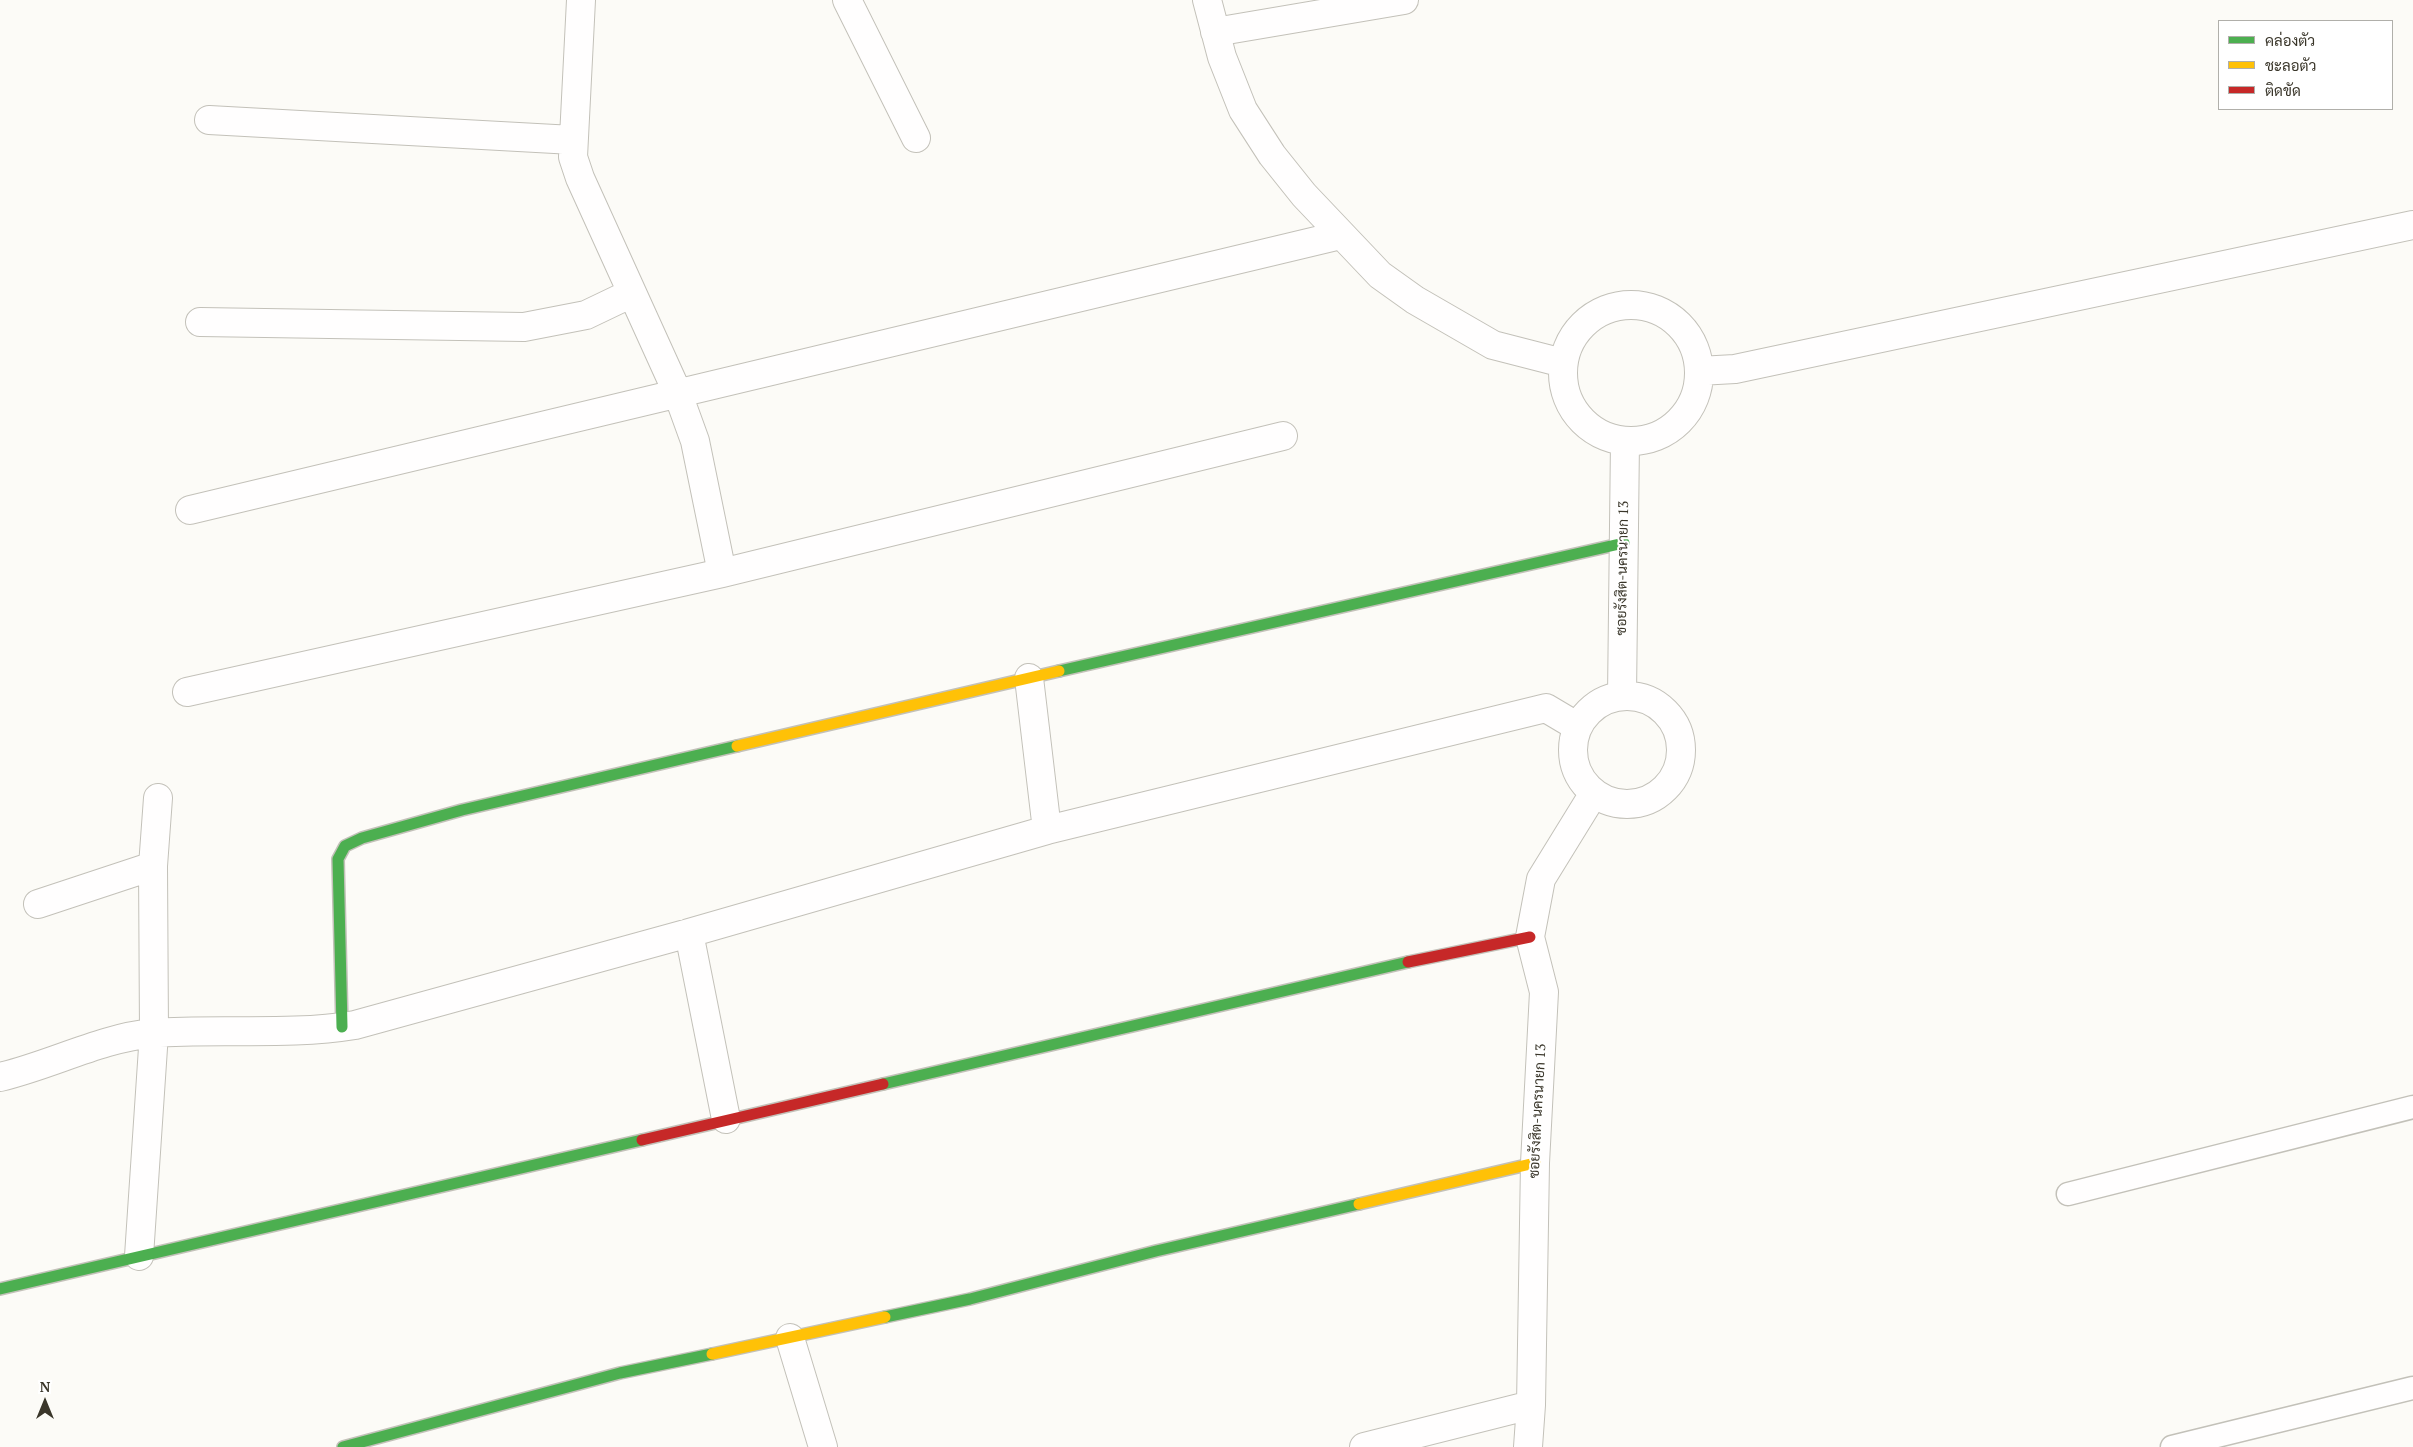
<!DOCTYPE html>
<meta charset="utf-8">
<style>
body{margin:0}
#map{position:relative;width:2413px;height:1447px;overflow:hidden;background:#fcfbf7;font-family:"PT Serif",Sarabun,serif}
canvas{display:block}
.legend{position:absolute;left:2218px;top:20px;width:175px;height:90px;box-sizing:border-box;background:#fff;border:1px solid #b0afaa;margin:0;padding:6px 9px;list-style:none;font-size:15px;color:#3a362a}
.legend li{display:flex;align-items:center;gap:10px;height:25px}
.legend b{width:25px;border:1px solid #b0afaa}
.north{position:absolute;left:20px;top:1377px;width:50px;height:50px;-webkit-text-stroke:4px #fff;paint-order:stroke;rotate:0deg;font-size:14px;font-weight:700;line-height:20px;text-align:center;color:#3a362a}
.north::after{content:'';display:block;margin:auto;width:18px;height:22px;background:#3a362a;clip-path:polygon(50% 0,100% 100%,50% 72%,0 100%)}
</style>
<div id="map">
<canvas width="2413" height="1447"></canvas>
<ul class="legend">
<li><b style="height:6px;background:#4caf50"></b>คล่องตัว</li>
<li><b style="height:6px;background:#ffc107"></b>ชะลอตัว</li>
<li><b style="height:6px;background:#c62828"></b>ติดขัด</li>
</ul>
<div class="north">N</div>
</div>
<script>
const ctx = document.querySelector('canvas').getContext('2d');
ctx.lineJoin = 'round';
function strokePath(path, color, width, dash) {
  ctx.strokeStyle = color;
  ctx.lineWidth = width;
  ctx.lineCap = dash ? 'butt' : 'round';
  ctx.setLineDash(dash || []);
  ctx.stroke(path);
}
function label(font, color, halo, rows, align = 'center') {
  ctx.font = font + ' "PT Serif",Sarabun,serif';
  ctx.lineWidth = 4;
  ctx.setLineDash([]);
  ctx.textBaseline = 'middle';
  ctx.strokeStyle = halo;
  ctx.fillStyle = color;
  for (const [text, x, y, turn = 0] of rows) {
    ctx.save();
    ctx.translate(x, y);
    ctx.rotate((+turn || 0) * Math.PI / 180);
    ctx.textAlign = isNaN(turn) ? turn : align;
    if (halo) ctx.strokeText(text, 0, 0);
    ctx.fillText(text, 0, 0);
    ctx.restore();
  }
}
const lane = new Path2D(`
 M 2068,1194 L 2413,1107
 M 2172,1447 L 2413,1388`);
const street = new Path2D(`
 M 581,0 L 573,157 L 580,178 L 678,394 L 695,441 L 722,573
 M 847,0 L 916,138
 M 1207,0 L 1222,57 L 1243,110 L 1272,155 L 1304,195 L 1380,275 L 1415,300 L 1493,345 L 1563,363
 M 1215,32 L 1404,0
 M 209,120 L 573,140
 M1563 373a68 68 0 1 1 136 0a68 68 0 1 1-136 0Z
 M 200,322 L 524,327 L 586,315 L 632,293
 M 1699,371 L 1735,369 L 2413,225
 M 190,510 L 1341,235
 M 187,692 L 722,573 L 1283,436
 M1573 750a54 54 0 1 1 108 0a54 54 0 1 1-108 0Z
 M 1622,696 L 1625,441
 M 1047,830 L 1546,708 L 1578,727
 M 38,904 L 153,866
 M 689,933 L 726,1119
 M 0,1077 C 51,1065 101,1038 153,1033 C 221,1028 288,1036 355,1025 L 689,933 L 1047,830 L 1029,678
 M 139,1256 L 154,1033 L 153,866 L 158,798
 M 790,1338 L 823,1447
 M 1364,1447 L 1531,1405
 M 1528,1447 L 1531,1405 L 1535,1163 L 1544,992 L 1530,937 L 1541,879 L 1594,793`);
const fast = new Path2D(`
 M 1059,671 L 1624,543
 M 342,1027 L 338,859 L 345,846 L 362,838 L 462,810 L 737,746
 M 883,1084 L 1408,962
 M 0,1289 L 642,1140
 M 885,1317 L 970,1299 L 1156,1251 L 1359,1204
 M 343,1447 L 620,1373 L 712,1354`);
const slow = new Path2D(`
 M 737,746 L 1059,671
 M 1359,1204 L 1535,1163
 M 712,1354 L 885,1317`);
const jam = new Path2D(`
 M 1408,962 L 1530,937
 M 642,1140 L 883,1084`);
const streetNames = [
 ["ซอยรังสิต-นครนายก 13",1623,568,-89],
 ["ซอยรังสิต-นครนายก 13",1538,1111,-87]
];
strokePath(lane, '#c3c1b9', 25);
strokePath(street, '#c3c1b9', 30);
strokePath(fast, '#c3c1b9', 14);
strokePath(slow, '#c3c1b9', 14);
strokePath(jam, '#c3c1b9', 14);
strokePath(lane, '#fffefe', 22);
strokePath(street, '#fffefe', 28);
strokePath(fast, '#4caf50', 11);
strokePath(slow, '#ffc107', 11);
strokePath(jam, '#c62828', 11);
label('14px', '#3a362a', '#fff', streetNames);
</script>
